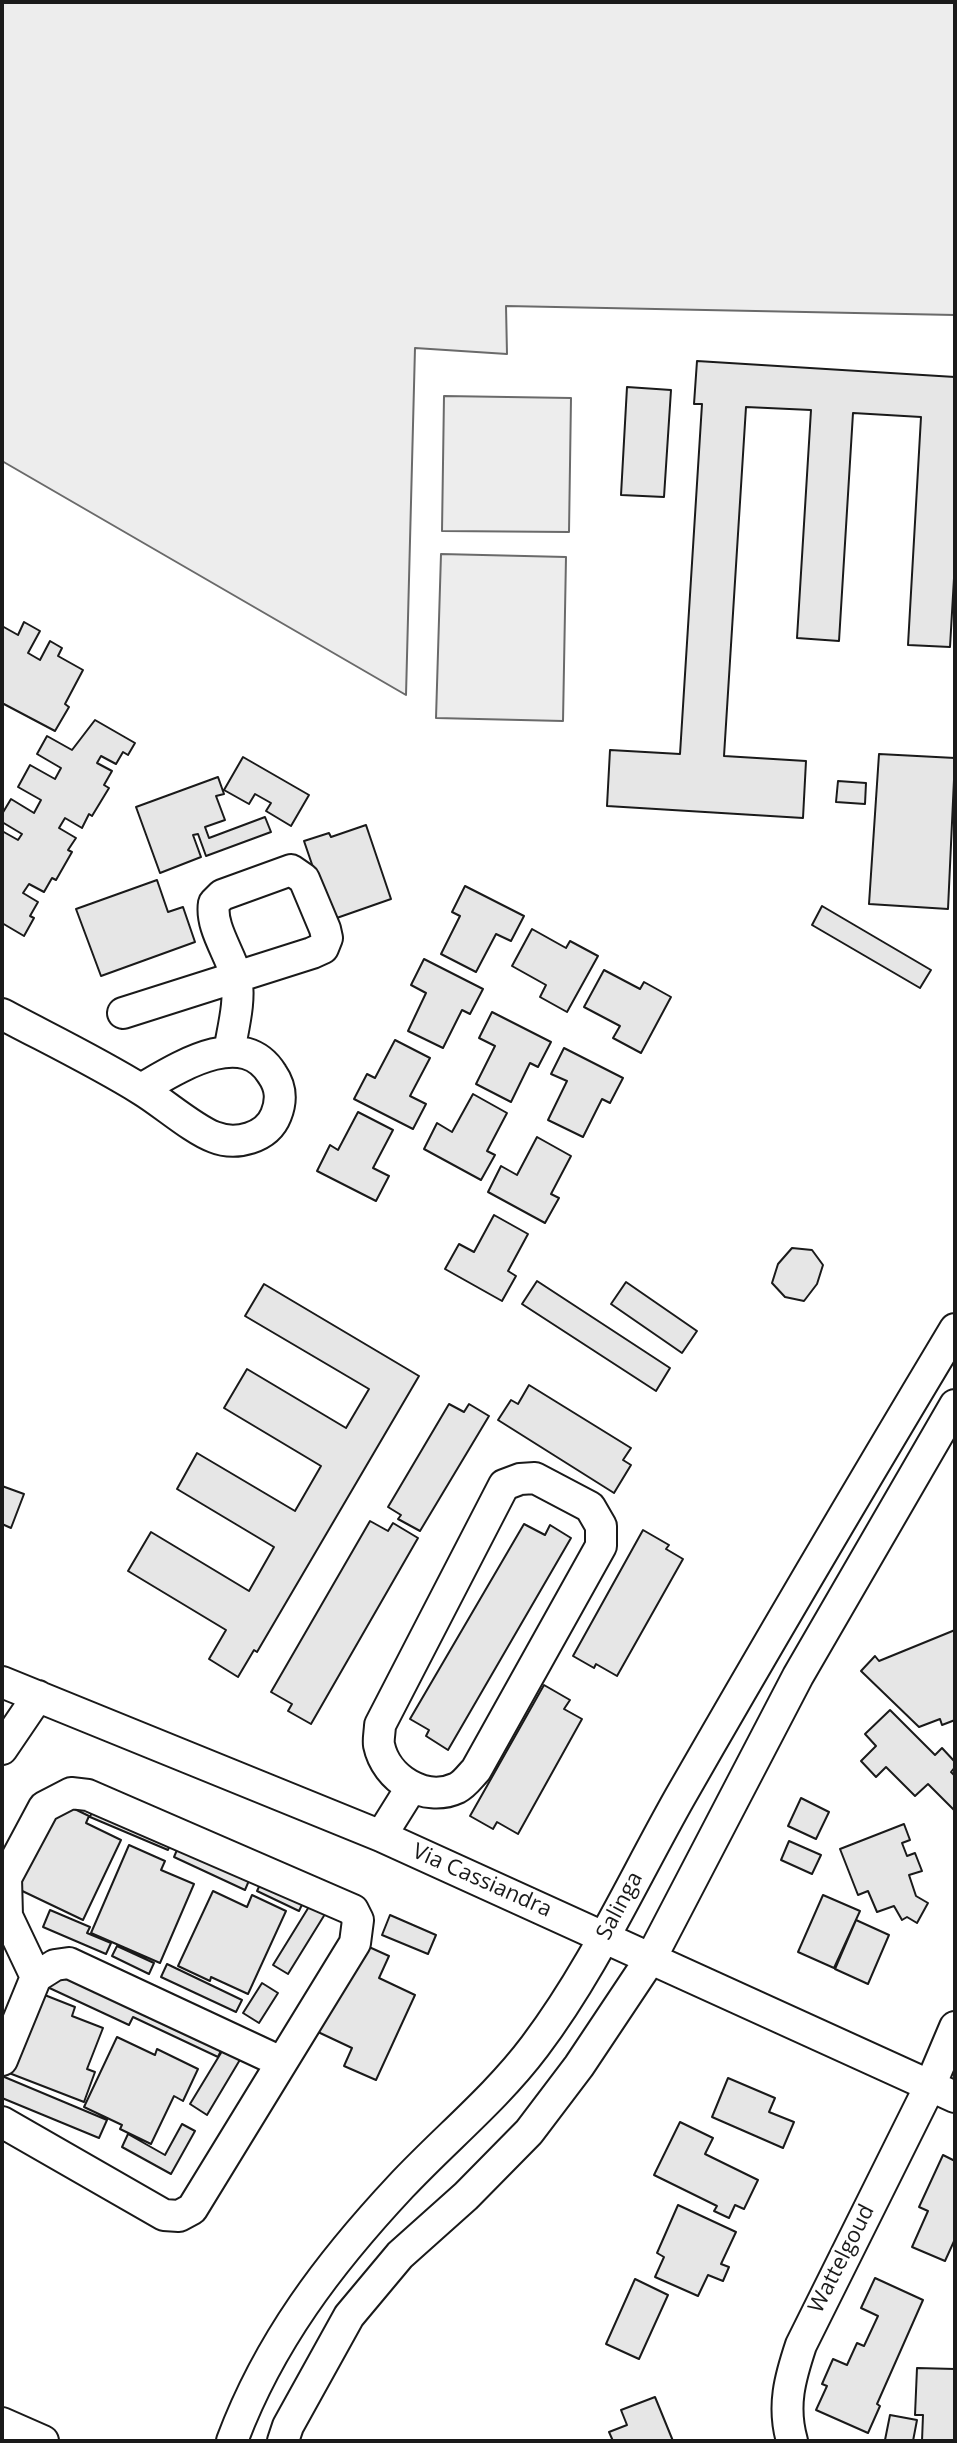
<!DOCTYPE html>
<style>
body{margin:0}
#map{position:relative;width:957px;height:2443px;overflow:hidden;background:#fff;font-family:"Open Sans",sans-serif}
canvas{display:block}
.frame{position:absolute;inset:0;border:4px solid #1a1a1a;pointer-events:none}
</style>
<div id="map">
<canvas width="957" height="2443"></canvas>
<div class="frame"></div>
</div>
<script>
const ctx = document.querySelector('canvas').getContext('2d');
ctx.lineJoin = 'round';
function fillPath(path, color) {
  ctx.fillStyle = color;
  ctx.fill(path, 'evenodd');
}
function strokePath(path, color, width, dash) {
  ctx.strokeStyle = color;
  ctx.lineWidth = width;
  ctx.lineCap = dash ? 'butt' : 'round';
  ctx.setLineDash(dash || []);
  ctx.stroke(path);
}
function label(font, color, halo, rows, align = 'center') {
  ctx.font = font + ' "Open Sans",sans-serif';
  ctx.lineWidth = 6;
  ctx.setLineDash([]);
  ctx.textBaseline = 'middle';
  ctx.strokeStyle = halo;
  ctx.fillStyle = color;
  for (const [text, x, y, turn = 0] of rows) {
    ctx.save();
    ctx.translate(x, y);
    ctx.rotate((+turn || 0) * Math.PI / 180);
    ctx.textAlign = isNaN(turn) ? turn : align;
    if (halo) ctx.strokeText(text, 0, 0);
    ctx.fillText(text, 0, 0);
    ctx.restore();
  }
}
const built = new Path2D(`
 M 2,2 L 955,2 L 955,315 L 506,306 L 507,354 L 415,348 L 406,695 L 2,461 Z
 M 444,396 L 571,398 L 569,532 L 442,531 Z
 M 441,554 L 566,557 L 563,721 L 436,718 Z`);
const building = new Path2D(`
 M 697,361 L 955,377 L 955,561 L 950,647 L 908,645 L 921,417 L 853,413 L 839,641 L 797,638 L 811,410 L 746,407 L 724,756 L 806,761 L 803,818 L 607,806 L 610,750 L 680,754 L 702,404 L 694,404 Z
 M 627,387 L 671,390 L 664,497 L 621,495 Z
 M 24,622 L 40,631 L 28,653 L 40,660 L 50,641 L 62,648 L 58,656 L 83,670 L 65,704 L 69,707 L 55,731 L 2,703 L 2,626 L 18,635 Z
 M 95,720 L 135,743 L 128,755 L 123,752 L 116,764 L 101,756 L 97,763 L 112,771 L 104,785 L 109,788 L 92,816 L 89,814 L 82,828 L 65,818 L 59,828 L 76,838 L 68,850 L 72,852 L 56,880 L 52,878 L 44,892 L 29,884 L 23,893 L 38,902 L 30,916 L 34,918 L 24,936 L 2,923 L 2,831 L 18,840 L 22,834 L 2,822 L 2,814 L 11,799 L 34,813 L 41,800 L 18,787 L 30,765 L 55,779 L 61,768 L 37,754 L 47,736 L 72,750 Z
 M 879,754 L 955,758 L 948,909 L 869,904 Z
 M 243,757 L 309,795 L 291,826 L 266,811 L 271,803 L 255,794 L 249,804 L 224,790 Z
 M 218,777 L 224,794 L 216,796 L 225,820 L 205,827 L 209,838 L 265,817 L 271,832 L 206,856 L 198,834 L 193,835 L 201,857 L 160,873 L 136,807 Z
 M 838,781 L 866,783 L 865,804 L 836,802 Z
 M 366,825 L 391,899 L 331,920 L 304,841 L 329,833 L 331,837 Z
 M 157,880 L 168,912 L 183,907 L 195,942 L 101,976 L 76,909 Z
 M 465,886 L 524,916 L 511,941 L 496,934 L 476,972 L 441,954 L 460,916 L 452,912 Z
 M 822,906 L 931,970 L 920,988 L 812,925 Z
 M 532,929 L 566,948 L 570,941 L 598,956 L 567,1012 L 540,997 L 546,985 L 512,966 Z
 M 424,959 L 483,989 L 470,1014 L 462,1010 L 443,1048 L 408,1031 L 426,993 L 411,985 Z
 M 604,970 L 640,989 L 644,982 L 671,997 L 641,1053 L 613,1038 L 620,1026 L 584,1007 Z
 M 492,1012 L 551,1042 L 538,1067 L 530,1063 L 511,1102 L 476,1084 L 495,1046 L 479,1038 Z
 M 395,1040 L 430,1058 L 410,1096 L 426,1104 L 413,1129 L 354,1099 L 367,1074 L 375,1078 Z
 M 564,1048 L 623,1078 L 610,1103 L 602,1099 L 583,1137 L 548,1120 L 567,1081 L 551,1074 Z
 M 473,1094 L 507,1113 L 487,1151 L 495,1155 L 481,1180 L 424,1149 L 437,1123 L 452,1132 Z
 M 358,1112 L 393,1130 L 373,1168 L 389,1176 L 376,1201 L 317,1171 L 330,1145 L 338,1150 Z
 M 537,1137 L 571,1156 L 551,1194 L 559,1198 L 545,1223 L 488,1192 L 501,1166 L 517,1175 Z
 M 494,1215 L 528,1234 L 508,1271 L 516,1276 L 502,1301 L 445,1269 L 459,1244 L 474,1252 Z
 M 792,1248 L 812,1250 L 823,1265 L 817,1284 L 804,1301 L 785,1297 L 772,1283 L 778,1264 Z
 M 537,1281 L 670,1368 L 656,1391 L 522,1304 Z
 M 626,1282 L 697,1331 L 682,1353 L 611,1304 Z
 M 264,1284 L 419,1376 L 257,1652 L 254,1650 L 238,1677 L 209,1659 L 226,1630 L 128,1571 L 151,1532 L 249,1591 L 274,1547 L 177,1489 L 197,1453 L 295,1511 L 321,1466 L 224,1408 L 247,1369 L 346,1428 L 369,1389 L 245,1316 Z
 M 529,1385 L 631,1448 L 623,1460 L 631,1465 L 614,1493 L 498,1420 L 511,1400 L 518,1404 Z
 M 449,1404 L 464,1412 L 469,1404 L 489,1416 L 420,1531 L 398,1519 L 401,1515 L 388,1507 Z
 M 2,1486 L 24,1494 L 11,1528 L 2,1524 Z
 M 370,1521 L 388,1531 L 393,1523 L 418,1538 L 311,1724 L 288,1711 L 292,1704 L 271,1692 Z
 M 524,1524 L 545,1535 L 550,1525 L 571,1538 L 448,1750 L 426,1736 L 429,1730 L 410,1719 Z
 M 643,1530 L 669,1545 L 666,1549 L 683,1559 L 617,1676 L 596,1664 L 594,1668 L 573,1656 Z
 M 955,1630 L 955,1720 L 942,1725 L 940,1719 L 919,1727 L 861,1671 L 875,1656 L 879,1661 Z
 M 544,1685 L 570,1700 L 564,1709 L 582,1719 L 518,1834 L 497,1822 L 493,1829 L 470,1816 Z
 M 890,1710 L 935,1755 L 942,1748 L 955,1762 L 955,1767 L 951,1772 L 955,1776 L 954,1810 L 928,1784 L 915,1796 L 886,1767 L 876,1777 L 861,1761 L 876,1746 L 865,1734 Z
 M 801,1798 L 829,1812 L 816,1839 L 788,1826 Z
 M 58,1801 L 89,1816 L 86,1823 L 121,1840 L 83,1920 L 16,1888 Z
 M 96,1802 L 174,1835 L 168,1850 L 90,1817 Z
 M 904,1824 L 910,1840 L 902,1843 L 907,1856 L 915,1853 L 922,1871 L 909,1875 L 916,1896 L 928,1903 L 917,1923 L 907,1917 L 902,1920 L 894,1906 L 877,1912 L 868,1891 L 858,1895 L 840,1849 Z
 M 182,1838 L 253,1871 L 245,1890 L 174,1857 Z
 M 789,1841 L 821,1855 L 812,1874 L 781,1860 Z
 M 129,1845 L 165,1861 L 161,1870 L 194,1884 L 160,1963 L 91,1933 Z
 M 265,1874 L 307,1894 L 299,1911 L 257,1891 Z
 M 213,1891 L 247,1907 L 252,1895 L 286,1911 L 248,1994 L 211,1977 L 210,1981 L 178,1966 Z
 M 823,1895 L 860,1911 L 834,1968 L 798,1952 Z
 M 315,1897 L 330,1906 L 288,1974 L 273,1965 Z
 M 50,1910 L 90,1927 L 87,1933 L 111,1943 L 106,1954 L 43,1927 Z
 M 390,1915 L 436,1935 L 428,1954 L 382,1935 Z
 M 856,1920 L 889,1935 L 868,1984 L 835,1969 Z
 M 358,1942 L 389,1956 L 379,1978 L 415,1995 L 376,2080 L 344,2066 L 352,2048 L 318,2032 Z
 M 117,1946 L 154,1963 L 149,1974 L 112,1956 Z
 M 167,1964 L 242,2000 L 236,2012 L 161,1977 Z
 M 52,1967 L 226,2040 L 218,2057 L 133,2017 L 129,2025 L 43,1985 Z
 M 262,1983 L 278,1993 L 259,2023 L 243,2013 Z
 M 32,1990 L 75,2007 L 72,2016 L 103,2028 L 87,2069 L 95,2072 L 84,2102 L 9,2073 Z
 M 117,2037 L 155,2055 L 157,2049 L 198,2069 L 183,2101 L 174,2096 L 151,2144 L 120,2129 L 122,2125 L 84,2107 Z
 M 227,2043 L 244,2053 L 207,2115 L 190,2104 Z
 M 2,2076 L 107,2120 L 99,2138 L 2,2098 Z
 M 728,2078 L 775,2098 L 769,2112 L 794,2122 L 783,2148 L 712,2117 Z
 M 680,2122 L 713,2138 L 705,2154 L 758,2180 L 744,2209 L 735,2205 L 729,2218 L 714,2211 L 717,2206 L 654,2175 Z
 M 182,2124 L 195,2131 L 171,2174 L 122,2147 L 128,2134 L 165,2155 Z
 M 943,2155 L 955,2161 L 955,2239 L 945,2261 L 912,2247 L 928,2211 L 919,2207 Z
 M 678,2205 L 736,2232 L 721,2264 L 729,2267 L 723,2281 L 708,2275 L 698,2296 L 655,2277 L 664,2257 L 657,2253 Z
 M 875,2278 L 923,2300 L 877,2404 L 880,2406 L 868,2433 L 816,2410 L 827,2386 L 822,2384 L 833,2359 L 847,2365 L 857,2343 L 864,2346 L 878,2316 L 861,2308 Z
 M 635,2279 L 668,2295 L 639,2359 L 606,2344 Z
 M 917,2368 L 955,2369 L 955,2441 L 922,2441 L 923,2415 L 915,2415 Z
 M 655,2397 L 673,2441 L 613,2441 L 609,2432 L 627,2425 L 621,2410 Z
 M 890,2415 L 917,2420 L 913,2441 L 885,2440 Z`);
const minor = new Path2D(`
 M 123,1013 L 312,953 L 323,948 L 327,938 L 325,929 L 304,879 L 291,870 L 222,895 L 214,903 C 210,927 230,953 236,976 C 241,1000 233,1028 229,1052
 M 2,1014 C 49,1039 97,1062 142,1090 C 162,1102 194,1130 214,1137 C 236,1146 267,1138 276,1115 C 282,1100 281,1087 272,1074 C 242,1025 176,1069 141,1089
 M 535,1478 L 590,1507 L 601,1526 L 601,1546 L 476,1770 C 470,1776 465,1784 457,1788 C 425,1803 386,1779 379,1745 C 378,1739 380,1731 380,1725 L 504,1485 L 520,1479 Z
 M 2,1682 L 381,1836 L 955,2097
 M 2,1749 L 38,1696
 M 381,1836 L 411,1788
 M 36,1977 L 55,1965 L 69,1963 L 281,2062
 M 2,2060 L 36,1977 L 7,1916 L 6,1878 L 44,1807 L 71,1793 L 88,1795 L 353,1910 L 358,1920 L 355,1943 L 192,2209 L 179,2216 L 164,2215 L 2,2122
 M 2,2423 L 43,2441
 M 232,2441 C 269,2342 329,2263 401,2186 C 445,2139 496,2098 535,2046 C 593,1969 633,1880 680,1797 C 770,1640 862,1484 955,1329
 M 283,2441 L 288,2426 L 349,2316 L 400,2255 L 466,2196 L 529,2132 L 579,2066 L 651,1958 L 798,1676 L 955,1405
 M 792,2441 C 782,2406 790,2378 801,2345 L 930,2086 L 955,2027`);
const streetNames = [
 ["Via Cassiandra",482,1881,24],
 ["Salinga",620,1906,-62],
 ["Wattelgoud",842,2259,-63]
];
fillPath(built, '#ededed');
strokePath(built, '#6a6a6a', 2);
fillPath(building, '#e6e6e6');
strokePath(building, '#1a1a1a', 2);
strokePath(minor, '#1a1a1a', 34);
strokePath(minor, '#fff', 30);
label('22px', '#1a1a1a', '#fff', streetNames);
</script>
